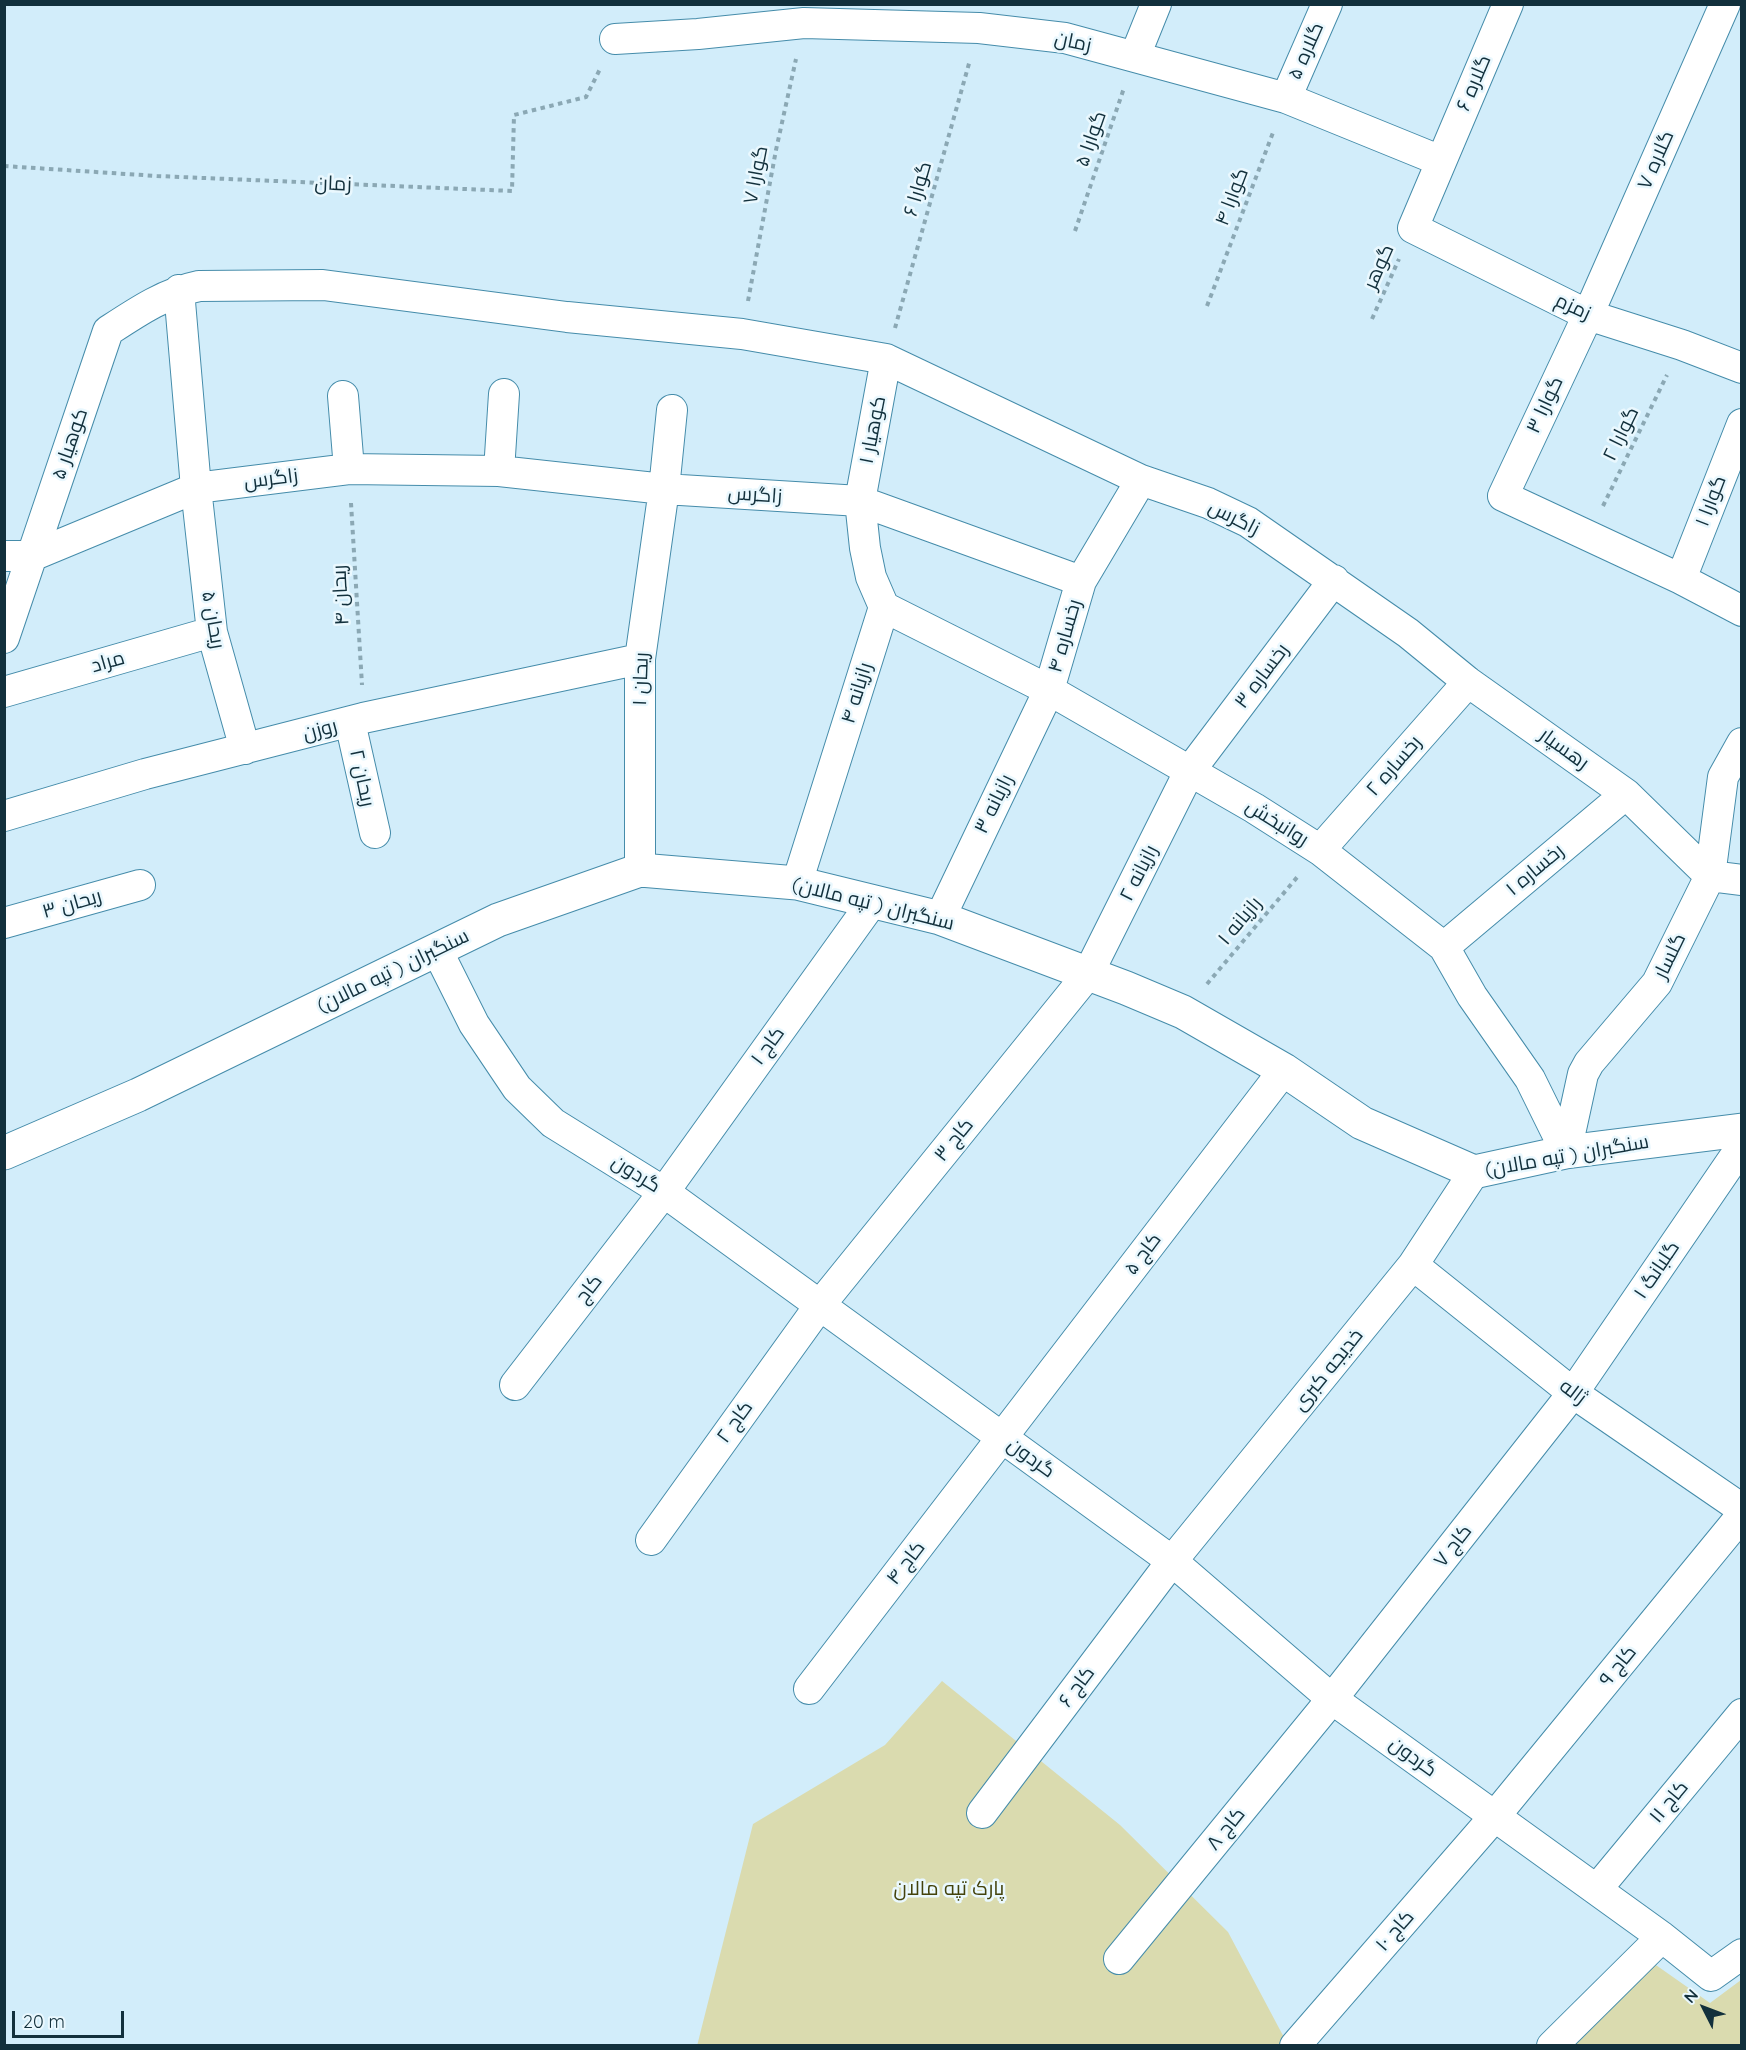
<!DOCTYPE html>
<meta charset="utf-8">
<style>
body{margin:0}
#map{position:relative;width:1746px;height:2050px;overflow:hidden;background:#d2edfa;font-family:Quicksand,sans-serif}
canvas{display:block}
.frame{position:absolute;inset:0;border:6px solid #12303c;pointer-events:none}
.north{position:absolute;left:1674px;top:1978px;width:60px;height:60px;-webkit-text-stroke:4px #eaf8fe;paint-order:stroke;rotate:312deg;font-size:16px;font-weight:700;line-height:24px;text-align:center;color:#12303c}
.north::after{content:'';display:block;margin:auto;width:21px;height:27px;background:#12303c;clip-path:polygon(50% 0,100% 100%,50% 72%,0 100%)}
.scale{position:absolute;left:12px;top:2011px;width:112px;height:27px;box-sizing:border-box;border:3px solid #12303c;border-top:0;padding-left:8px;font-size:18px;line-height:21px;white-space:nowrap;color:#12303c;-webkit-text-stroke:4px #eaf8fe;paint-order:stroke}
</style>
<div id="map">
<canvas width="1746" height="2050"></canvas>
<div class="frame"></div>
<div class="north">N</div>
<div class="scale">20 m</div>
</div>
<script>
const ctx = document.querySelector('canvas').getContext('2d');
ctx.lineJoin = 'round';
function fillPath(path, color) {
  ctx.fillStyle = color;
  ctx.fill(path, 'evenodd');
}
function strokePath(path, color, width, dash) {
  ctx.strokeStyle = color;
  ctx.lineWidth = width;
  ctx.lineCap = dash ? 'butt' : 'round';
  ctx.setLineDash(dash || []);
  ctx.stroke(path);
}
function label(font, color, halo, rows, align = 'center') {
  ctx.font = font + ' Quicksand,Cairo,sans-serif';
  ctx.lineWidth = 5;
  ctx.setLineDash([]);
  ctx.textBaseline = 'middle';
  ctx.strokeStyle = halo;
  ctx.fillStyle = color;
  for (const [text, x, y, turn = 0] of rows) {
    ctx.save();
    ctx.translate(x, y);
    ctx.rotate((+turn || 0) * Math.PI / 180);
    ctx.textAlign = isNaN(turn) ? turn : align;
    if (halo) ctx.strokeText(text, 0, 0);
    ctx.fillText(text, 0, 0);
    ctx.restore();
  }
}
const green = new Path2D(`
 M 942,1681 L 1120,1825 L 1228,1932 L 1288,2045 L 697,2046 L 753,1824 L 885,1745 Z
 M 1653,1963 L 1710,2003 L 1741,1980 L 1741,2045 L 1567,2046 Z`);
const path = new Path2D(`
 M 4,166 L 157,176 L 512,191 L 514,115 L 586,97 L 601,67
 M 1075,231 L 1124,88
 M 748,301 L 776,150 L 796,59
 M 1207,306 L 1274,130
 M 1372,319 L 1399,259
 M 895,328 L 970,60
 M 351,503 L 362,685
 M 1603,506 L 1667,375
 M 1207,984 L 1299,875`);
const minor = new Path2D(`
 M 1508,4 L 1413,228 L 1588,315 L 1682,345 L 1742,368
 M 1725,4 L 1588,315 L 1503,496 L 1681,579 L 1742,611
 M 615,39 L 698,34 L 804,23 L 979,28 L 1065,38 L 1286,98 L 1441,161
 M 1135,56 L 1156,4
 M 1286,98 L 1327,4
 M 179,290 L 196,488 L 212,632 L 245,749
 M 343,396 L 349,469
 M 499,471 L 504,394
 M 4,556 L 32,556 L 196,488 L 349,469 L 499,471 L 664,489 L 860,501 L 1081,581 L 1141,480 L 1208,503 L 1248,522 L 1408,633 L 1468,682 L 1626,794 L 1710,876 L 1742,880
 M 1681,579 L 1742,424
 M 884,607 L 1049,690 L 1254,808 L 1320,850 L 1444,947 L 1472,996 L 1530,1079 L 1566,1152
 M 4,638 L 108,331 C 137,312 165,293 199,286 L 323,285 L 567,317 L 742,334 L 886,359 L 1141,480
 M 4,692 L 212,632
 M 350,722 L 375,833
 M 4,816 L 145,774 L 363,718 L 640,659
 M 1320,850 L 1468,682
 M 640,870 L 640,659 L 664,489 L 672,410
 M 797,883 L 884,607 L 871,577 L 865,548 L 860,501 L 886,359
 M 940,918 L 1049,690 L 1081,581
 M 4,923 L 140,885
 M 1444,947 L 1626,794
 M 437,950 L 474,1024 L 517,1088 L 553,1123 L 664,1192 L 1172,1561 L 1332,1699 L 1662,1937
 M 1566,1152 L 1583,1074 L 1589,1063 L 1657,983 L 1710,876 L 1723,777 L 1742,743
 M 1413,1265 L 1573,1393 L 1742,1509
 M 515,1385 L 664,1192 L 873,901
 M 651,1540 L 820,1305 L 1088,974 L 1189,772 L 1334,580
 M 809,1689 L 1284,1070
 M 982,1813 L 1172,1561 L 1413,1265 L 1474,1172
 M 1597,1889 L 1742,1714
 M 1119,1959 L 1332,1699 L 1573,1393 L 1742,1146
 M 1295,2046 L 1495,1816 L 1742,1515
 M 1552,2046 L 1662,1937 L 1711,1976 L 1742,1954`);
const secondary = new Path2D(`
 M 4,1153 L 138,1095 L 498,920 L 640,870 L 797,883 L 940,918 L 1126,988 L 1183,1012 L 1284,1070 L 1362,1123 L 1474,1172 L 1566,1152 L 1742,1130`);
const streetNames = [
 ["زمان",1073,42,12],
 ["گلاره ۵",1306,51,-66],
 ["گلاره ۶",1474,83,-67],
 ["گوارا ۵",1091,139,-71],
 ["گلاره ۷",1656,160,-66],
 ["گوارا ۷",756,175,-79],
 ["زمان",333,184,2],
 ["گوارا ۶",918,189,-74],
 ["گوارا ۴",1232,197,-69],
 ["گوهر",1379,267,-66],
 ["زمزم",1573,307,25],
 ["گوارا ۳",1545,405,-65],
 ["کوهیار ۱",873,430,-79],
 ["گوارا ۲",1621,434,-64],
 ["کوهیار ۵",70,444,-71],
 ["زاگرس",271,479,-7],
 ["زاگرس",755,495,4],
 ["گوارا ۱",1711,501,-69],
 ["زاگرس",1234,518,27],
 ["ریحان ۴",341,595,-93],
 ["ریحان ۵",213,620,80],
 ["رخساره ۴",1065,636,-74],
 ["مراد",108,662,-16],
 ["رخساره ۳",1262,676,-53],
 ["ریحان ۱",641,679,-88],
 ["رازیانه ۴",857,693,-73],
 ["روزن",320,730,-15],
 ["رهسپار",1564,749,36],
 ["رخساره ۲",1394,766,-49],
 ["ریحان ۲",362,778,78],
 ["رازیانه ۳",994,804,-64],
 ["روانبخش",1277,823,32],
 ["رخساره ۱",1535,870,-40],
 ["رازیانه ۲",1139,873,-63],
 ["ریحان ۳",72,904,-16],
 ["سنگبران ( تپه مالان)",873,904,14],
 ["رازیانه ۱",1240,921,-50],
 ["گلسار",1670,956,-64],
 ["سنگبران ( تپه مالان)",393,971,-26],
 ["کاج ۱",768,1046,-54],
 ["کاج ۳",954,1140,-51],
 ["سنگبران ( تپه مالان)",1567,1156,-10],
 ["گردون",636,1174,32],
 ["کاج ۵",1143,1254,-53],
 ["گلبانگ ۱",1657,1270,-56],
 ["کاج",589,1289,-52],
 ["خدیجه کبری",1328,1370,-51],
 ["ژاله",1573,1392,37],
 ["کاج ۲",735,1422,-54],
 ["گردون",1031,1458,36],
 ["کاج ۷",1453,1546,-52],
 ["کاج ۴",906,1563,-52],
 ["کاج ۹",1618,1666,-51],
 ["کاج ۶",1077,1687,-53],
 ["گردون",1413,1757,36],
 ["کاج ۱۱",1669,1802,-50],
 ["کاج ۸",1226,1829,-51],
 ["کاج ۱۰",1395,1931,-49]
];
const parkNames = [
 ["پارک تپه مالان",949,1889]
];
fillPath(green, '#dadbaf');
strokePath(minor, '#458caa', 32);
strokePath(secondary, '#458caa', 35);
strokePath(path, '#8ba8b4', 4, [4.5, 4.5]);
strokePath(minor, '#fff', 30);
strokePath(secondary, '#fff', 33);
label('20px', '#12303c', '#eaf8fe', streetNames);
label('20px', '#43420b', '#eaf8fe', parkNames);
</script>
